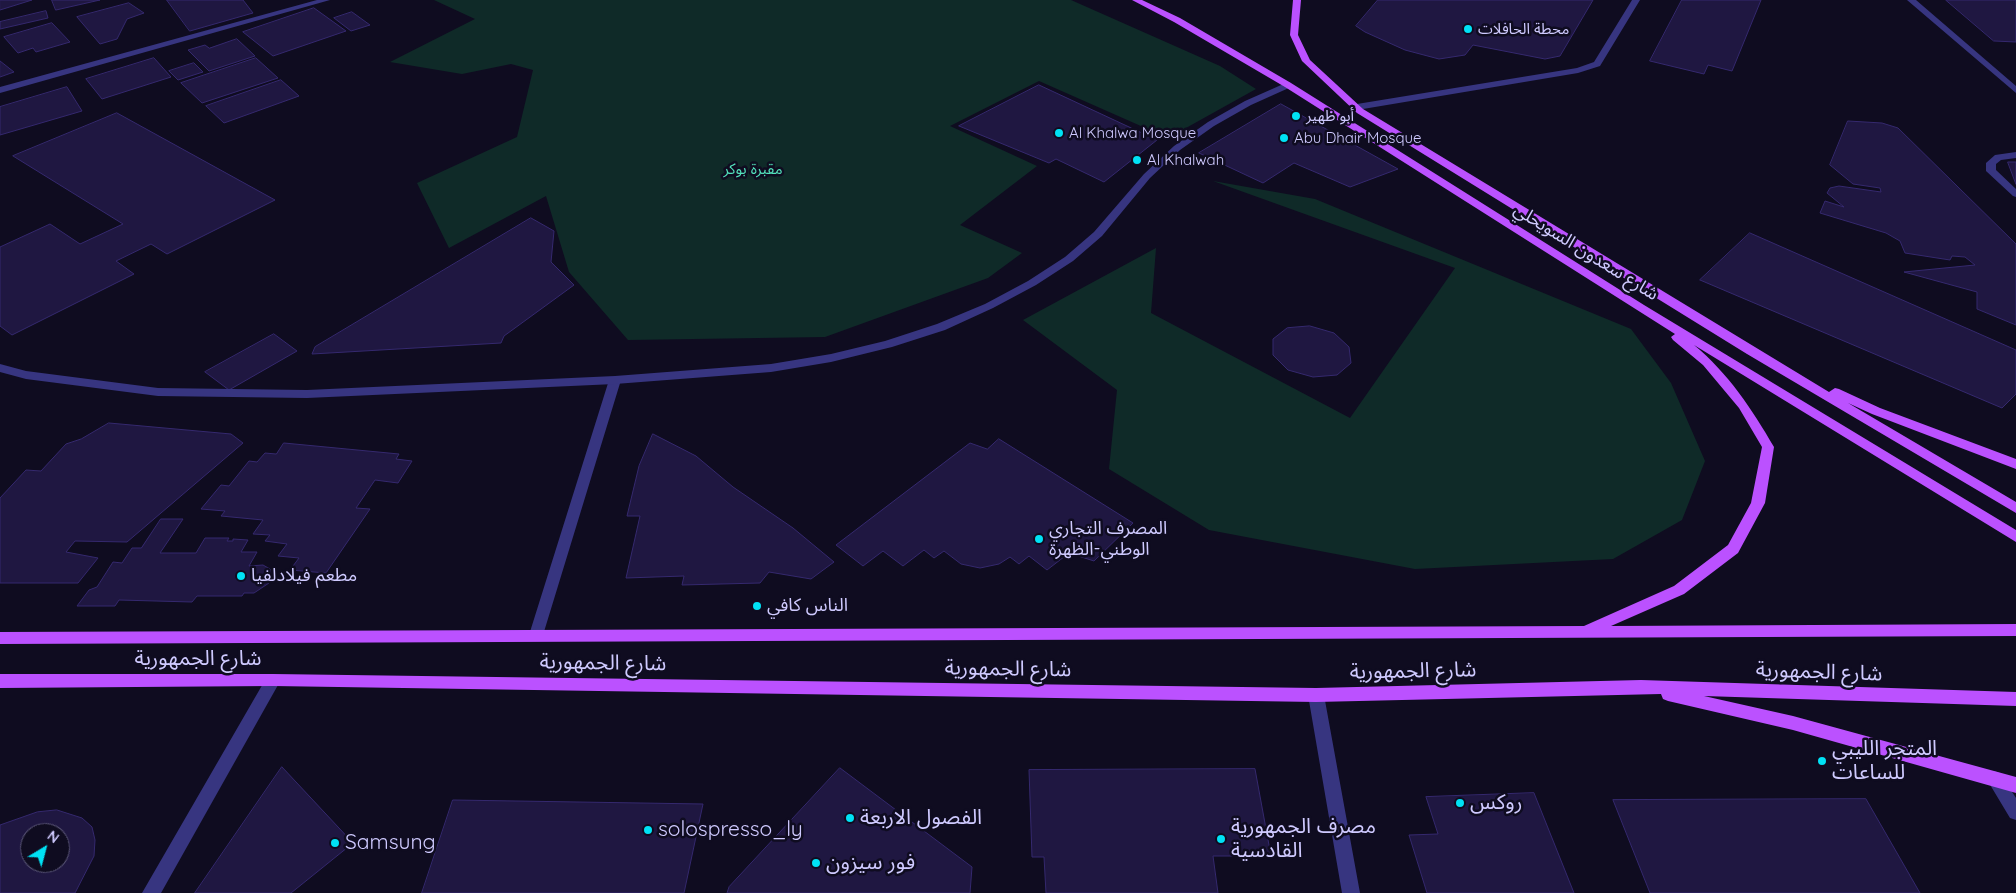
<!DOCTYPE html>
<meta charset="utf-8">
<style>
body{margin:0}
#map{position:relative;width:2016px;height:893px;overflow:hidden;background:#0f0c20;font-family:Quicksand,sans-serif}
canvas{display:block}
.north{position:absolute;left:20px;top:823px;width:50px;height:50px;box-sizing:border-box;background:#0f0c20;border:1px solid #5c5879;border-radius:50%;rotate:37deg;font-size:14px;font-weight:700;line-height:20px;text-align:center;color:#cfcaff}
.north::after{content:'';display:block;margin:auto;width:18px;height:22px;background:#00e2f5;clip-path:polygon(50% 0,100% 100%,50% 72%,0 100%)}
</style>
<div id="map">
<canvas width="2016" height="893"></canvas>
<div class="north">N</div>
</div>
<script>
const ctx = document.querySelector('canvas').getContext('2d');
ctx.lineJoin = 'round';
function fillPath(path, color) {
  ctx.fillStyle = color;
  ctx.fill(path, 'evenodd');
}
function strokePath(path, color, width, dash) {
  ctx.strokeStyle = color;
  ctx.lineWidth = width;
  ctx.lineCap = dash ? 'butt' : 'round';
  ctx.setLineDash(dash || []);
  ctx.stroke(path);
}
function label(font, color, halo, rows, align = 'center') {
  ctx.font = font + ' Quicksand,"Noto Sans Arabic",sans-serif';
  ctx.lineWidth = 5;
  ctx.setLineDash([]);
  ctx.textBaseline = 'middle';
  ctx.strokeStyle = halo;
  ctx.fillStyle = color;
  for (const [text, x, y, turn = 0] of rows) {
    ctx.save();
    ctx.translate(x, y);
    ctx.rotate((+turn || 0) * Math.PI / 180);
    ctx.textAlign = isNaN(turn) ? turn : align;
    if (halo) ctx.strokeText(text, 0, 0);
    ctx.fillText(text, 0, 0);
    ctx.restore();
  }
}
const green = new Path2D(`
 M 434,0 L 1071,0 L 1220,66 L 1256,89 L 1168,138 L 1039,81 L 950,126 L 1037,166 L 960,225 L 1022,253 L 988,278 L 825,337 L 628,340 L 569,272 L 546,196 L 449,248 L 417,183 L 517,137 L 533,70 L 511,64 L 462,74 L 390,62 L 475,19 Z
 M 1213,181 L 1315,199 L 1631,329 L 1671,383 L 1705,461 L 1682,520 L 1613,559 L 1415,569 L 1209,530 L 1109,469 L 1117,390 L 1023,320 L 1156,248 L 1151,313 L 1350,418 L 1455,268 Z`);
const building = new Path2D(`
 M 0,0 L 32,0 L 0,10 Z
 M 52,0 L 100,0 L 56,10 Z
 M 167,0 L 243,0 L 253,13 L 190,31 Z
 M 1378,0 L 1593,0 L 1560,56 L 1545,59 L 1473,45 L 1465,55 L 1439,59 L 1405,50 L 1365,32 L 1356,26 Z
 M 1682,0 L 1761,0 L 1732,71 L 1708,65 L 1704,74 L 1650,61 Z
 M 1946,0 L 2016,0 L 2016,42 L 1994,41 Z
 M 129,3 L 144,13 L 127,19 L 117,39 L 100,44 L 77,17 Z
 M 314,8 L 346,31 L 273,56 L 243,32 Z
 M 46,11 L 48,18 L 0,29 L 0,22 Z
 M 352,12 L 370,25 L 351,31 L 334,18 Z
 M 52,23 L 70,42 L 36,52 L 33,48 L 18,53 L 4,37 Z
 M 237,39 L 255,56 L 209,71 L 188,50 L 205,45 L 209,48 Z
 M 154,58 L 171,77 L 102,99 L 86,79 Z
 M 256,58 L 278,78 L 202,103 L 181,83 Z
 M 0,61 L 14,72 L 0,77 Z
 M 194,63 L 203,72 L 178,80 L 169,71 Z
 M 281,80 L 299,96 L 224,123 L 206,106 Z
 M 1039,85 L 1157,140 L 1104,182 L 1056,159 L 1049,163 L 959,126 Z
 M 67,87 L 82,111 L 0,135 L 0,107 Z
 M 1281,104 L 1398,169 L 1350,187 L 1294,163 L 1263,183 L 1199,153 Z
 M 117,113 L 275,200 L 167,254 L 151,244 L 116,261 L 134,274 L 12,335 L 0,326 L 0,247 L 50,224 L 80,244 L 123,224 L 13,156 Z
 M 1848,121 L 1882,123 L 1898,128 L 2016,244 L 2016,325 L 1977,309 L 1977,292 L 1904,272 L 1975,265 L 1965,257 L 1952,256 L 1950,260 L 1905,253 L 1900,241 L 1886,233 L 1820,213 L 1825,201 L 1844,207 L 1827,193 L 1830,188 L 1839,186 L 1881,192 L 1880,188 L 1853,184 L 1830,165 Z
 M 2008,162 L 2016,162 L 2016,184 Z
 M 531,218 L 554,231 L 551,262 L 574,285 L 504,336 L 501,343 L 312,354 L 315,347 Z
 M 1750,233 L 2016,350 L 2016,394 L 2002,408 L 1700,280 Z
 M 1310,326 L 1334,333 L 1349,347 L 1351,363 L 1337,375 L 1313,377 L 1288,370 L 1273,355 L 1273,339 L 1287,328 Z
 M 274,334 L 297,351 L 229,390 L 205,372 Z
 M 109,423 L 231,434 L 243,443 L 127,542 L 75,541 L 66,552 L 98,558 L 78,583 L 0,583 L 0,498 L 26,470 L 41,471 L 66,444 L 81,439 Z
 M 653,434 L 696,456 L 733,487 L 793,528 L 834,562 L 811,579 L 769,572 L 760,583 L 682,585 L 684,576 L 626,578 L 640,516 L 627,516 L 639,466 Z
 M 999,439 L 1133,523 L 1094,561 L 1069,553 L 1047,570 L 1029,556 L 1019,564 L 1010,557 L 999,564 L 980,568 L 961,564 L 944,551 L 934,558 L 924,550 L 903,566 L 883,551 L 863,566 L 836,545 L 970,443 L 987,449 Z
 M 284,443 L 399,454 L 396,459 L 412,461 L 398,483 L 375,480 L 356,508 L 370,509 L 326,573 L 290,570 L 299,558 L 278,556 L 287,544 L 265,541 L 270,535 L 253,534 L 263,520 L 221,516 L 225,511 L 201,509 L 221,485 L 229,486 L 249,461 L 257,462 L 265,453 L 276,454 Z
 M 161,519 L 183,519 L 160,553 L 196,553 L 205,538 L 229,538 L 227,541 L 233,541 L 233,539 L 248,540 L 241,552 L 257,552 L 249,566 L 263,565 L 270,569 L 272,576 L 269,583 L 254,593 L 244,593 L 242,596 L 197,596 L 192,602 L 119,600 L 115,606 L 77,606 L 89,590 L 97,587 L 113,562 L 122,563 L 132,548 L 141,548 Z
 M 282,767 L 353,843 L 291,893 L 195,893 Z
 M 840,768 L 972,867 L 970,893 L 727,893 L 729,887 Z
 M 1255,769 L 1271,856 L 1213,856 L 1218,893 L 1046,893 L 1044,857 L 1032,857 L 1029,770 Z
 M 1534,793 L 1574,893 L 1427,893 L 1409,835 L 1438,834 L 1426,797 Z
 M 1866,799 L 1920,893 L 1650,893 L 1613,800 Z
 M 453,800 L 703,804 L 684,893 L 422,893 Z
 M 57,810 L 82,818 L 92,827 L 95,840 L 94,856 L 75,893 L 0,893 L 0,825 L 37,812 ZM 30,833 L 60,833 L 60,863 L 30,863 Z`);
const lane = new Path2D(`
 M 1632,0 L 1640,0 L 1600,66 L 1578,73 L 1357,110 L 1353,107 L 1357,104 L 1577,68 L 1594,62 Z
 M 615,376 L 621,380 L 543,635 L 541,639 L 536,641 L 531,639 L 529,635 L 609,380 Z`);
const street = new Path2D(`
 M 317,0 L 330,0 L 0,93 L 0,87 Z
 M 1907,0 L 1916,0 L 2016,86 L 2016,93 Z
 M 1288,82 L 1291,83 L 1291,87 L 1251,105 L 1214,126 L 1180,150 L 1150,178 L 1102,236 L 1073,261 L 1036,285 L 993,308 L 945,330 L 892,347 L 831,362 L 771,372 L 615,384 L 307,398 L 158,396 L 26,379 L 0,372 L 0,364 L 26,371 L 158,388 L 307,390 L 615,376 L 771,364 L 831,354 L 885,341 L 937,324 L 985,304 L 1028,281 L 1065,257 L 1094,232 L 1144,174 L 1174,146 L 1208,122 L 1245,101 Z
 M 2016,152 L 2016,158 L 2001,160 L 1996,164 L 1996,170 L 2016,189 L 2016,197 L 2013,196 L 1986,171 L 1986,163 L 1995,155 Z
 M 273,674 L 278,675 L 281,680 L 278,685 L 161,893 L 142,893 L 268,675 Z
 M 1316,688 L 1321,690 L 1324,695 L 1360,893 L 1342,893 L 1308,695 L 1311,690 Z
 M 1994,771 L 2000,773 L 2016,798 L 2016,820 L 2010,818 L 1986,778 L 1988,773 Z`);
const primary = new Path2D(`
 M 1132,0 L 1142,0 L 1180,18 L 1291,83 L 1644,305 L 2016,530 L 2016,542 L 1694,345 C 1728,373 1752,409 1774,447 L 1765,503 L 1738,553 L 1684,594 L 1611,626 L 2016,624 L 2016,636 L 0,644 L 0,632 L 1584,626 L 1674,586 L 1728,545 L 1751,503 L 1762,447 L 1739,408 L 1703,365 L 1673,340 L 1671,337 L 1675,334 L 1285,87 L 1174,22 Z
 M 1293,0 L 1301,0 L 1298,35 L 1310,60 L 1363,109 L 1829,392 L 1835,388 L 1839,389 L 1880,408 L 2016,459 L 2016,469 L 1872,414 L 1848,403 L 2016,502 L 2016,513 L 1747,354 L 1357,113 L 1302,61 L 1290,35 Z
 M 0,674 L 273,674 L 1316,688 L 1641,680 L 2016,692 L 2016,706 L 1704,696 L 1793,716 L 2016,777 L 2016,793 L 1793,730 L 1668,701 L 1663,699 L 1661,694 L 1316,702 L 273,686 L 0,688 Z`);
const markers = [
 [1468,29,5,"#00e2f5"],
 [1296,116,5,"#00e2f5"],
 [1059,133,5,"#00e2f5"],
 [1284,138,5,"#00e2f5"],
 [1137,160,5,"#00e2f5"],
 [1039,539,5,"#00e2f5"],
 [241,576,5,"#00e2f5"],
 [757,606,5,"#00e2f5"],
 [1822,761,5,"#00e2f5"],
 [1460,803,5,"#00e2f5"],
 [850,818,5,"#00e2f5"],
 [648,830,5,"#00e2f5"],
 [1221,839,5,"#00e2f5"],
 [335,843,5,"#00e2f5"],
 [816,863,5,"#00e2f5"]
];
const farPoinames = [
 ["محطة الحافلات",1478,29],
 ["أبو ظهير",1306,116],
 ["Al Khalwa Mosque",1069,133],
 ["Abu Dhair Mosque",1294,138],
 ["Al Khalwah",1147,160]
];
const farParknames = [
 ["مقبرة بوكر",753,169]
];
const streetNames = [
 ["شارع سعدون السويحلي",1586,252,32]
];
const poiNames = [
 ["المصرف التجاري",1049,529],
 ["الوطني-الظهرة",1049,550],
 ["مطعم فيلادلفيا",251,576],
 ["الناس كافي",767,606]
];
const nearStreetnames = [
 ["شارع الجمهورية",198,659],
 ["شارع الجمهورية",603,663,1],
 ["شارع الجمهورية",1008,669,1],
 ["شارع الجمهورية",1413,671,-1],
 ["شارع الجمهورية",1819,672,2]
];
const nearPoinames = [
 ["المتجر الليبي",1832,749],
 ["للساعات",1832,773],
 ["روكس",1470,803],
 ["الفصول الاربعة",860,818],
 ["مصرف الجمهورية",1231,827],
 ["القادسية",1231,851],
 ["solospresso_ly",658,830],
 ["Samsung",345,843],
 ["فور سيزون",826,863]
];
fillPath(green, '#0f2a28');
fillPath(building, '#1f1741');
strokePath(building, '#35296e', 1);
fillPath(lane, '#373580');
fillPath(street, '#373580');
fillPath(primary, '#bb51ff');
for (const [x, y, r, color] of markers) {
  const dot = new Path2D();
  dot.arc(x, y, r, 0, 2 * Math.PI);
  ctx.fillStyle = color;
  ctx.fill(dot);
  strokePath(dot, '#0f0c20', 2);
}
label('15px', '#cfcaff', '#0f0c20', farPoinames, 'left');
label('15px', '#53e2bc', '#0f0c20', farParknames);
label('18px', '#cfcaff', '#0f0c20', streetNames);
label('18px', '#cfcaff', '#0f0c20', poiNames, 'left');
label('21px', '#cfcaff', '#0f0c20', nearStreetnames);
label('21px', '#cfcaff', '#0f0c20', nearPoinames, 'left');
</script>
